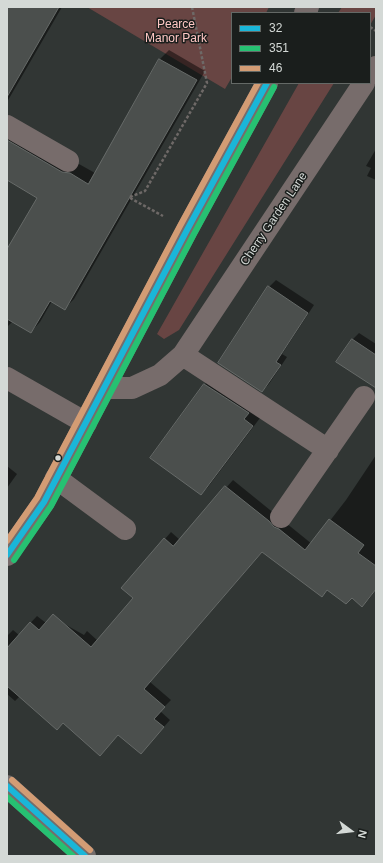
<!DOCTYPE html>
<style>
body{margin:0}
#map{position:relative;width:383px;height:863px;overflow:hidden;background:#313634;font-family:Helvetica,sans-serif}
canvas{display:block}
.frame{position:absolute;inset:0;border:8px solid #d4d9d6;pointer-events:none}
.legend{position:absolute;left:231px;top:12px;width:140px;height:72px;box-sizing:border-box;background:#1a1e1c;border:1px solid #646966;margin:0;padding:5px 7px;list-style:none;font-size:12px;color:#d4d9d6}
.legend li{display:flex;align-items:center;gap:8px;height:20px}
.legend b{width:20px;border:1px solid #646966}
.north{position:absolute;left:331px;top:811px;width:40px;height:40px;-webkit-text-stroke:3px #1a1e1c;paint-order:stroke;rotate:105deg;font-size:11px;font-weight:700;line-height:16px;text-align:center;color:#d4d9d6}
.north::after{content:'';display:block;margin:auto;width:14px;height:18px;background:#d4d9d6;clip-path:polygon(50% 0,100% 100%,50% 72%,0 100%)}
</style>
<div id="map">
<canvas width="383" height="863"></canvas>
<div class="frame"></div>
<ul class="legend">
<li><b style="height:5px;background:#1ab6d8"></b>32</li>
<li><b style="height:5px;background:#26c172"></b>351</li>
<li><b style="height:5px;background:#d39c74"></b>46</li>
</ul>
<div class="north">N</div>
</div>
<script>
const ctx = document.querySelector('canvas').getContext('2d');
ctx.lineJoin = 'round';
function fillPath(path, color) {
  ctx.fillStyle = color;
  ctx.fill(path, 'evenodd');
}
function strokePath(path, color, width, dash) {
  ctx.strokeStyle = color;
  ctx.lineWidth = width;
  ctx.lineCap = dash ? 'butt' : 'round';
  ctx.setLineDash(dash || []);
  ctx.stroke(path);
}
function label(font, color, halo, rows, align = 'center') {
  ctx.font = font + ' Helvetica,sans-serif';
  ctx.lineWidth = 3;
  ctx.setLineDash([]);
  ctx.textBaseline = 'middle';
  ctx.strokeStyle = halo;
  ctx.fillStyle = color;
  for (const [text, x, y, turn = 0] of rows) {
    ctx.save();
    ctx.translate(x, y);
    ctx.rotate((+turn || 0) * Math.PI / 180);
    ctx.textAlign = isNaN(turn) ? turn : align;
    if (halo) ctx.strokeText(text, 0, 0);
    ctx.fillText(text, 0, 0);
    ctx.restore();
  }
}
const green = new Path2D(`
 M 87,7 L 269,7 L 266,13 L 232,13 L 232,77 L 225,89 Z
 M 342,7 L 376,7 L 376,15 L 370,25 L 370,13 L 338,13 Z
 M 299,83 L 334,83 L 179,330 L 164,339 L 157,334 Z`);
const shadow = new Path2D(`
 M 7,7 L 62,7 L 7,102 Z
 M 169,50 L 205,71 L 74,299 L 65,308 L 52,301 L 40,322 L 31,332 L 13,321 L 7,327 L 7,251 L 38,197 L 7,179 L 7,125 L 71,163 L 79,164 L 95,173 L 160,59 Z
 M 376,149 L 376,180 L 367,176 L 371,168 L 366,166 Z
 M 276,280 L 314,305 L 282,354 L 287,357 L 269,384 L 262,391 L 269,287 Z
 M 359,333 L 376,344 L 376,387 L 352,340 Z
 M 212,377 L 260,418 L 208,487 L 201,494 L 152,457 L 205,384 Z
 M 376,455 L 376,589 L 369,599 L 362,605 L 352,597 L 328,589 L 322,596 L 263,551 L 150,682 L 171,700 L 160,711 L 170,720 L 147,746 L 119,734 L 63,722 L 20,696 L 15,701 L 7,694 L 7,636 L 13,630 L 19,635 L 37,616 L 46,623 L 52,617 L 84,635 L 87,631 L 98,641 L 135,598 L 165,539 L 171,532 L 180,540 L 233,480 L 312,544 L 346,500 Z
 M 7,466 L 17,474 L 7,488 Z`);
const building = new Path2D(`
 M 7,7 L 59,7 L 7,97 Z
 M 159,59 L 197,80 L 65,310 L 50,301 L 31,333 L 7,319 L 7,249 L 37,198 L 7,180 L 7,140 L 62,172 L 70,173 L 88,184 Z
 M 268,286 L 308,313 L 276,362 L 281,365 L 262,392 L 218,363 Z
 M 352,339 L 376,355 L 376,388 L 336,362 Z
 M 204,384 L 249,413 L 244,419 L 253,426 L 201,495 L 150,458 Z
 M 225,486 L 269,521 L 274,527 L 279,529 L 305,550 L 329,519 L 364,545 L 358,553 L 376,566 L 376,589 L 362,607 L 352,598 L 346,604 L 327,590 L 322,597 L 262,552 L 144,689 L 165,707 L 154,719 L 164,727 L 141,754 L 118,735 L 100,756 L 63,723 L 57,730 L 7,686 L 7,648 L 30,622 L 39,630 L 53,614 L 91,647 L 133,598 L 121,588 L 164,538 L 173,546 Z`);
const path = new Path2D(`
 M 370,27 L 376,31
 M 130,197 L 145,191 L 207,83 L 192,7
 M 130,198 L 163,216`);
const minor = new Path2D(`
 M 305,13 L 308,7
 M 370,74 L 376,67
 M 7,126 L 68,161
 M 183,355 L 328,450
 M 7,378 L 86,423
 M 104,388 L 132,388 L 160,375 L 183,355 L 364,83
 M 56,478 L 125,529
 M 281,517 L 364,397
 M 7,555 L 44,502 L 187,230 L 267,83`);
const major = new Path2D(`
 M 7,786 L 85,856`);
const bus1 = new Path2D(`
 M 7,555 L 44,502 L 187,230 L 267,83
 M 7,786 L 85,856`);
const bus2 = new Path2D(`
 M 14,560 L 51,506 L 194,234 L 274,87
 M 7,797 L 73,856`);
const bus3 = new Path2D(`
 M 7,541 L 37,498 L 180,226 L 258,83
 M 12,780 L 90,850`);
const markers = [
 [58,458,3.5,"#d4d9d6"]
];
const parkNames = [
 ["Pearce",176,25],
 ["Manor Park",176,39]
];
const streetNames = [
 ["Cherry Garden Lane",274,219,-56]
];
fillPath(green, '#684543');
fillPath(shadow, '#0007');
fillPath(building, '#4b4f4d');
strokePath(building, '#666a68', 1);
strokePath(path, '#6e6967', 2.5, [3, 2]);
strokePath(minor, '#776c6b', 22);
strokePath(major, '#746d6b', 22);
strokePath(bus1, '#1ab6d8', 6);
strokePath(bus2, '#26c172', 6);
strokePath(bus3, '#d39c74', 6);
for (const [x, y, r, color] of markers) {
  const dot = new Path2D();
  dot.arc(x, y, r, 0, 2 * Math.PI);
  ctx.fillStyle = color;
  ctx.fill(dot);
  strokePath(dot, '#1a1e1c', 1.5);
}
label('12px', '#fec7c4', '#1a1e1c', parkNames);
label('12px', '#d4d9d6', '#1a1e1c', streetNames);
</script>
